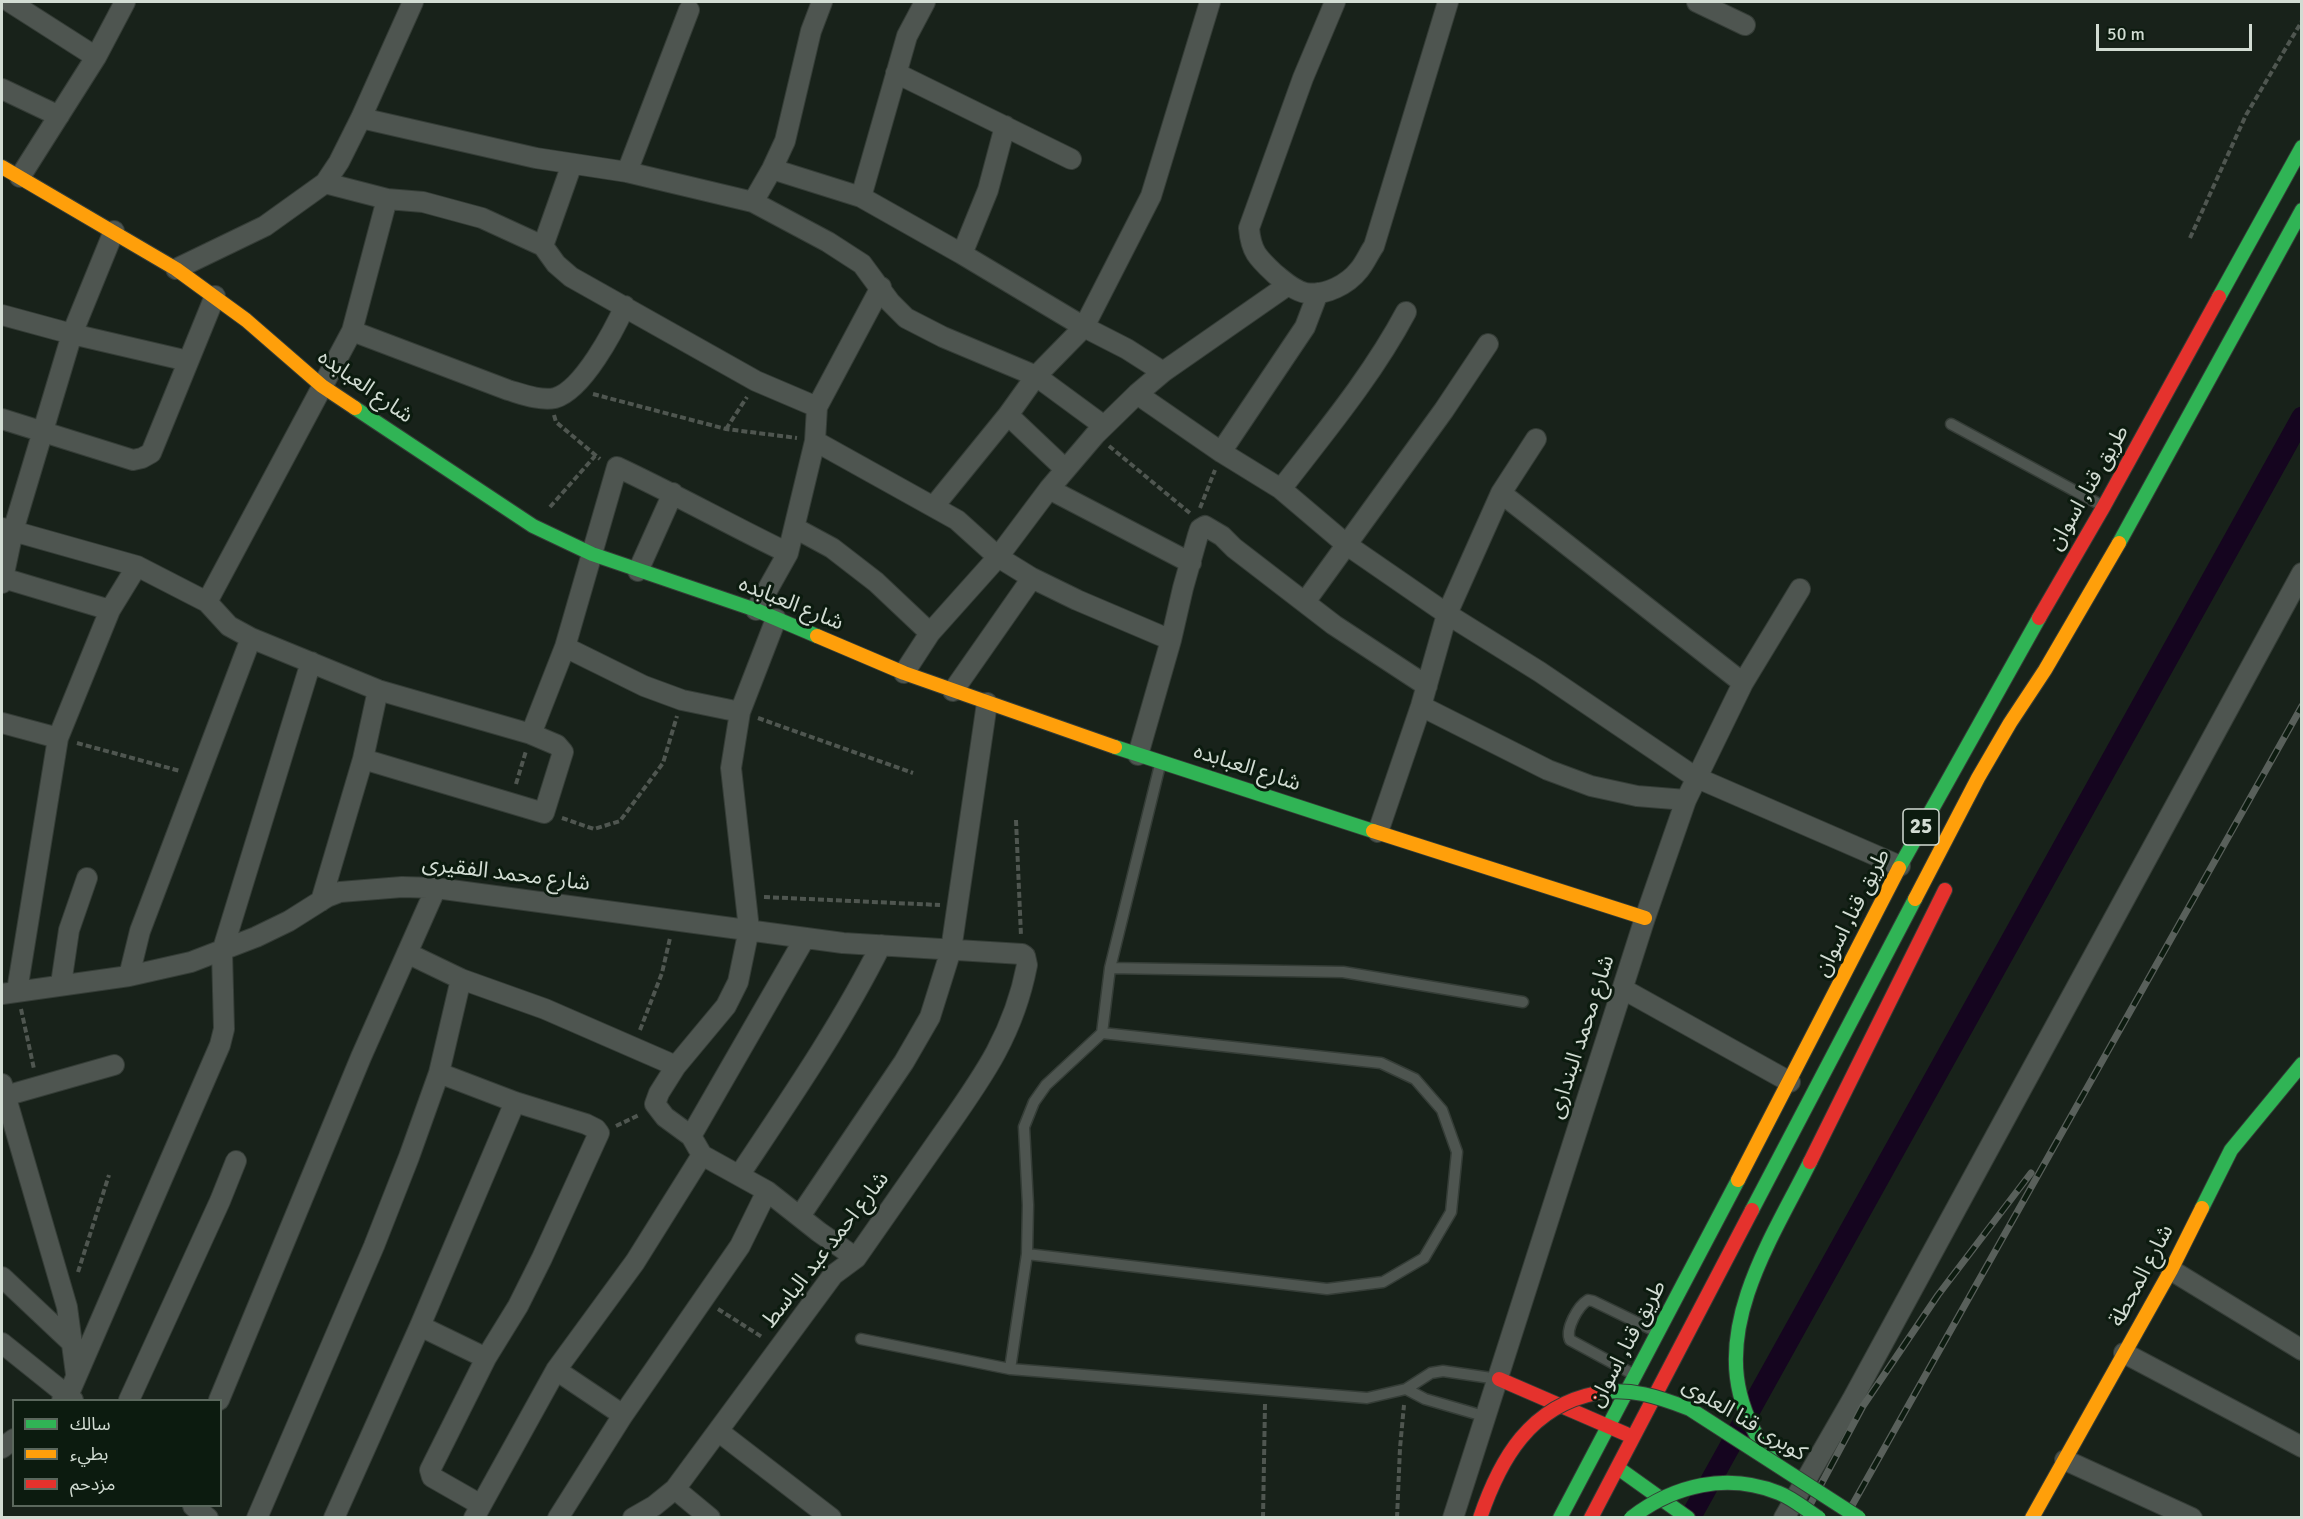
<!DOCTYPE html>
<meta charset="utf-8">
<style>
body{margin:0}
#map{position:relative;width:2303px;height:1519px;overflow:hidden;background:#18221a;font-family:Signika,"Noto Sans Arabic",sans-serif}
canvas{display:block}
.frame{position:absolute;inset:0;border:3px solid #d2dcd3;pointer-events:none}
.legend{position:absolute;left:12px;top:1399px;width:210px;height:108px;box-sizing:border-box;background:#0c1b0f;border:2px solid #5b685d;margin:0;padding:8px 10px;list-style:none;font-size:18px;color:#d2dcd3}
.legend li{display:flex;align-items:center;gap:12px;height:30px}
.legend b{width:30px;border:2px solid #5b685d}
.scale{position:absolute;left:2096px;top:24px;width:156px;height:27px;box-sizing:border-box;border:3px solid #d2dcd3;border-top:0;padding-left:8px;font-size:18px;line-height:21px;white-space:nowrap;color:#d2dcd3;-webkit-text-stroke:4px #0c1b0f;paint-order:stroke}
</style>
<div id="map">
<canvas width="2303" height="1519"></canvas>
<div class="frame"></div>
<ul class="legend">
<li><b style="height:8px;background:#30b455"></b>سالك</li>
<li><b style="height:8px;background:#ff9f0a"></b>بطيء</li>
<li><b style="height:8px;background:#e5322d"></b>مزدحم</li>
</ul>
<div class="scale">50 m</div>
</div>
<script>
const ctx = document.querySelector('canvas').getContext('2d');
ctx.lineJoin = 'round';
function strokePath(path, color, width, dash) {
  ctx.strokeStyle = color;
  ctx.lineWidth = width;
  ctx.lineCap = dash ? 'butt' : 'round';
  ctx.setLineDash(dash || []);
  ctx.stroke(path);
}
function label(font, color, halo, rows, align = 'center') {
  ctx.font = font + ' Signika,"Noto Sans Arabic",sans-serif';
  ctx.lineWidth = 6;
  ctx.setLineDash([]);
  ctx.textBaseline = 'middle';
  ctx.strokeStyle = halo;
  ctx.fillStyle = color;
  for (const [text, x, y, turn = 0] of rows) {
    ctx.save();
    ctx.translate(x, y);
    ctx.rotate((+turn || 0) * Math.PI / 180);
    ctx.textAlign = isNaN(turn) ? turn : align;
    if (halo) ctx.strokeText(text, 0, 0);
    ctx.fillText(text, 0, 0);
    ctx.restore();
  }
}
const canal = new Path2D(`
 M 1690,1518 L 2302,417`);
const path = new Path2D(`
 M 2190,238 L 2246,115 L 2302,21
 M 593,394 L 726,429 L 797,438
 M 554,415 L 556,422 L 600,459
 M 726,429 L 747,397
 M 1109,446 L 1191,514
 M 550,507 L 595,456
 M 1200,508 L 1215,470
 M 758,718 L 913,773
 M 77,743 L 180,771
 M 516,784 L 526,751
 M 562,818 L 594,829 L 620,821 L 663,763 L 677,716
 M 1016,820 L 1021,936
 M 764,897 L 940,905
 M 21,1009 L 34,1069
 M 640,1030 L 662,973 L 670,938
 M 616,1126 L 639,1115
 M 78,1272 L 109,1175
 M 718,1309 L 762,1337
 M 1263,1518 L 1265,1404
 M 1397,1518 L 1400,1448 L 1404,1405`);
const lane = new Path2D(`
 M 1951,424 L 2101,505
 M 1110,968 L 1343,972 L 1523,1002
 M 1027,1254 L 1327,1289 L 1383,1282 L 1424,1258 L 1451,1212 L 1457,1152 L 1442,1110 L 1415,1079 L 1381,1063 L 1102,1033
 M 861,1339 L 1010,1369 L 1367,1398 L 1406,1389 L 1431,1373 L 1443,1371 L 1498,1379
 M 1010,1369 L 1027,1254 L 1028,1205 L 1024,1127 L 1034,1102 L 1046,1085 L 1102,1033 L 1110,968 L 1160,765
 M 1631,1373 L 1570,1340 C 1565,1329 1578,1306 1588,1300 L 1593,1301 L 1655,1331
 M 1406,1389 L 1425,1399 L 1487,1417`);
const street = new Path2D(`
 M 10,2 L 96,57
 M 1335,2 L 1303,78 L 1249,228 C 1251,252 1258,258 1275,274 C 1284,281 1294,291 1306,293 C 1326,296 1348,284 1359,270 C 1365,263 1369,253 1374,246 L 1448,2
 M 1697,2 L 1745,25
 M 896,73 L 1071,159
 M 2,89 L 59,116
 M 361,118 L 536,158 L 627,172 L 753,202 L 828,242 L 862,264 L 890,302 L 906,318 L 943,337 L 1036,376 L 1104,426
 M 772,169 L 861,197 L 962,254 L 1084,327 L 1127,349 L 1163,372
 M 627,172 L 689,10
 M 20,177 L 96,57 L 125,2
 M 325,183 L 387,199 L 423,202 L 482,218 L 543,246 L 556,264 L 571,277 L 756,381 L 817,407
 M 861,197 L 907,36 L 925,2
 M 753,202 L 772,169 L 785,141 L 811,31 L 822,2
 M 543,246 L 572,164
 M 962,254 L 988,190 L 1005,126
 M 176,269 L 265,226 L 325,183 L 339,162 L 361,118 L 413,2
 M 2,315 L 72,334 L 188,361
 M 352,331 L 508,390 C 522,394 540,401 555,398 C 583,390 614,330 625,306
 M 1137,394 L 1221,452 L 1281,489 L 1347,545 L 1447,614 L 1540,672 L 1695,777 L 1900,866
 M 1008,415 L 1065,469
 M 2,419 L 133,460 L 142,458 L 151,453 L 215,296
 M 815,441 L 957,520 L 998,557 L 1032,578 L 1077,600 L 1171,640
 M 1221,452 L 1305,327 L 1318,293
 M 1049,489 L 1191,563
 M 1281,489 C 1325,432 1372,376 1406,312
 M 1501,493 L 1743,683
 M 934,506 L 1008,415 L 1036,376 L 1084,327 L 1151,196 L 1210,2
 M 2,528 L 137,566 L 207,602 L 229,626 L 251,638 L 378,690 L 531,734 L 557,745 L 563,752 L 544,813 L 363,759
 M 795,528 L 832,548 L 876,582 L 930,633
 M 638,571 L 673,493
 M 3,578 L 110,610
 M 2,583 L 13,531 L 72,334 L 114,231
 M 207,602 L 352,331 L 387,199
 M 1305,602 L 1444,410 L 1488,344
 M 756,610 L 788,553 L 815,441 L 817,407 L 881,287
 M 776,619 L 740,712 L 731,768 L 749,929 L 738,982 L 726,1006 L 676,1066 L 659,1093 L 655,1104 L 665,1117 L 691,1136 L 702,1155 L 767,1191 L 819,1232 L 856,1258
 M 565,647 L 644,686 L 682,700 L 740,712
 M 904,673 L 930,633 L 998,557 L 1049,489 L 1095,435 L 1137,394 L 1163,372 L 1288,285
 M 953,691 L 1032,578
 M 1421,706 L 1548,770 L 1591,786 L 1637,796 L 1686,800
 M 2,723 L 58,738
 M 531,734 L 565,647 L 617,467 C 675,494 730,525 788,553
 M 1138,755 L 1171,640 L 1183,588 L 1198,535 L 1200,529 L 1205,526 L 1222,536 L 1234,548 L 1334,625 L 1427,686
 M 1378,832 L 1421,706 L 1447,614 L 1501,493 L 1536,439
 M 321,901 L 363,759 L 378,690
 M 407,953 L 461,979 L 545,1009 L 676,1066
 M 129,976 L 140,931 L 251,638
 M 61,984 L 69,930 L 87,878
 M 1623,989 L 1790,1082
 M 17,991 L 58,738 L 110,610 L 137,566
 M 2,994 L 129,976 L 191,962 L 256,937 L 289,921 L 327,897 L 340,892 L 402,887 L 436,888 L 843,943 L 1022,954 L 1025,956 L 1027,965 C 1013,1038 979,1082 937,1142 C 910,1181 883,1219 856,1258 L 833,1275 L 675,1489 L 654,1506 L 633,1518
 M 439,1073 L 515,1102 L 586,1124 L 596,1129 L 599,1133 L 542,1258 L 518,1306 L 486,1358 L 430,1470 L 432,1477 L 481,1505
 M 2,1084 L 67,1307 L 76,1374
 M 5,1096 L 114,1065
 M 691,1136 L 805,938
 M 740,1174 C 790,1099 841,1025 881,945
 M 800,1216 L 904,1062 L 930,1017 L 951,950 L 987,703
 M 2171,1270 L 2302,1350
 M 2,1277 L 71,1342
 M 420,1326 L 486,1358
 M 2,1343 L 73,1400
 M 2124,1353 L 2302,1447
 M 556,1370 L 623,1415
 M 62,1400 L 70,1391 L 220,1045 L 224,1029 L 222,952 L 311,662
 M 129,1400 L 220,1201 L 236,1161
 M 219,1400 L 361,1057 L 436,888
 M 718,1431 L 831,1518
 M 2,1448 L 14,1439
 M 2065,1460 L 2192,1518
 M 675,1489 L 710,1518
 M 193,1506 L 208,1518
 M 257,1518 L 374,1246 L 409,1157 L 439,1073 L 461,979
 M 334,1518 L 420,1326 L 515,1102
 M 474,1518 L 556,1370 L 635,1262 L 702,1155
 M 558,1518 L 623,1415 L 740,1246 L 767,1191
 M 1453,1518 L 1645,918 L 1686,800 L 1743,683 L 1800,589
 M 1784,1518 L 1852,1400 L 2302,573`);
const fast = new Path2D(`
 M 2219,297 L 2302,147
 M 355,408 L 533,526 L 592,554 L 756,610 L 817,636
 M 2119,543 L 2302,210
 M 1115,747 L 1373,831
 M 1899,868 L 2039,618
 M 2202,1208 L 2231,1150 L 2302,1064
 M 1752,1210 L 1915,899
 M 1772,1460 C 1758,1439 1746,1419 1740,1394 C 1720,1314 1776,1231 1810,1162
 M 1618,1468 L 1688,1518
 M 1560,1518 L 1738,1180`);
const slow = new Path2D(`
 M 2,167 L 176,269 L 246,320 L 322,386 L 355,408
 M 817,636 L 904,673 L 1115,747
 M 1373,831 L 1645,918
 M 1915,899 L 1978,778 L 2010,723 L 2045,670 L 2119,543
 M 1738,1180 L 1899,868
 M 2032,1518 L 2171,1270 L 2202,1208`);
const jam = new Path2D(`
 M 2039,618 L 2104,506 L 2219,297
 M 1810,1162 L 1945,890
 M 1499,1379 L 1626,1434
 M 1591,1518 L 1752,1210`);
const rail = new Path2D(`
 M 1803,1518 L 1863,1406 L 1938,1295 L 2031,1173
 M 1845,1518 L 2302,706`);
const fastBridge = new Path2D(`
 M 1597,1393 C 1630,1387 1659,1397 1690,1409 L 1859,1518
 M 1631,1518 C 1674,1485 1727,1472 1779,1493 C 1794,1499 1806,1510 1819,1518`);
const jamBridge = new Path2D(`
 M 1480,1518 C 1500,1459 1530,1406 1597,1393`);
const shields = [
 [1921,827,36]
];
const shieldNames = [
 ["25",1921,827]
];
const streetNames = [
 ["شارع العبابده",365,387,35],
 ["طريق قنا, اسوان",2089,488,-60],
 ["شارع العبابده",791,604,22],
 ["شارع العبابده",1247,768,18],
 ["شارع محمد الفقيرى",506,874,7],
 ["طريق قنا, اسوان",1853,913,-63],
 ["شارع محمد البندارى",1582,1037,-72],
 ["شارع احمد عبد الباسط",826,1250,-52],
 ["شارع المحطة",2142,1276,-62],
 ["طريق قنا, اسوان",1628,1344,-62],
 ["كوبرى قنا العلوى",1744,1420,31]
];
strokePath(canal, '#15051f', 21);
strokePath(lane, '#353d37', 13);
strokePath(street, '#353d37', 22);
strokePath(fast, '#353d37', 16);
strokePath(slow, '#353d37', 16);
strokePath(jam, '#353d37', 16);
strokePath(path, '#4f5650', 4, [6, 3]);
strokePath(lane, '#4e5550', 10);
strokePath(street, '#4e5550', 20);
strokePath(fast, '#30b455', 14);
strokePath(slow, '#ff9f0a', 14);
strokePath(jam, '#e5322d', 14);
strokePath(rail, '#59605b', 7);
strokePath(rail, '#0c1b0f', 4.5, [14]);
strokePath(fastBridge, '#353d37', 16, []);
strokePath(jamBridge, '#353d37', 16, []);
strokePath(fastBridge, '#30b455', 14);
strokePath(jamBridge, '#e5322d', 14);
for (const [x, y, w] of shields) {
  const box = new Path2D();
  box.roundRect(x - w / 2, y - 18, w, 36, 4.5);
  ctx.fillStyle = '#0c1b0f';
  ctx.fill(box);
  strokePath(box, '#d2dcd3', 1.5);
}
label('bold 21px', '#d2dcd3', null, shieldNames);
label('22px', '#d2dcd3', '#0c1b0f', streetNames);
</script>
